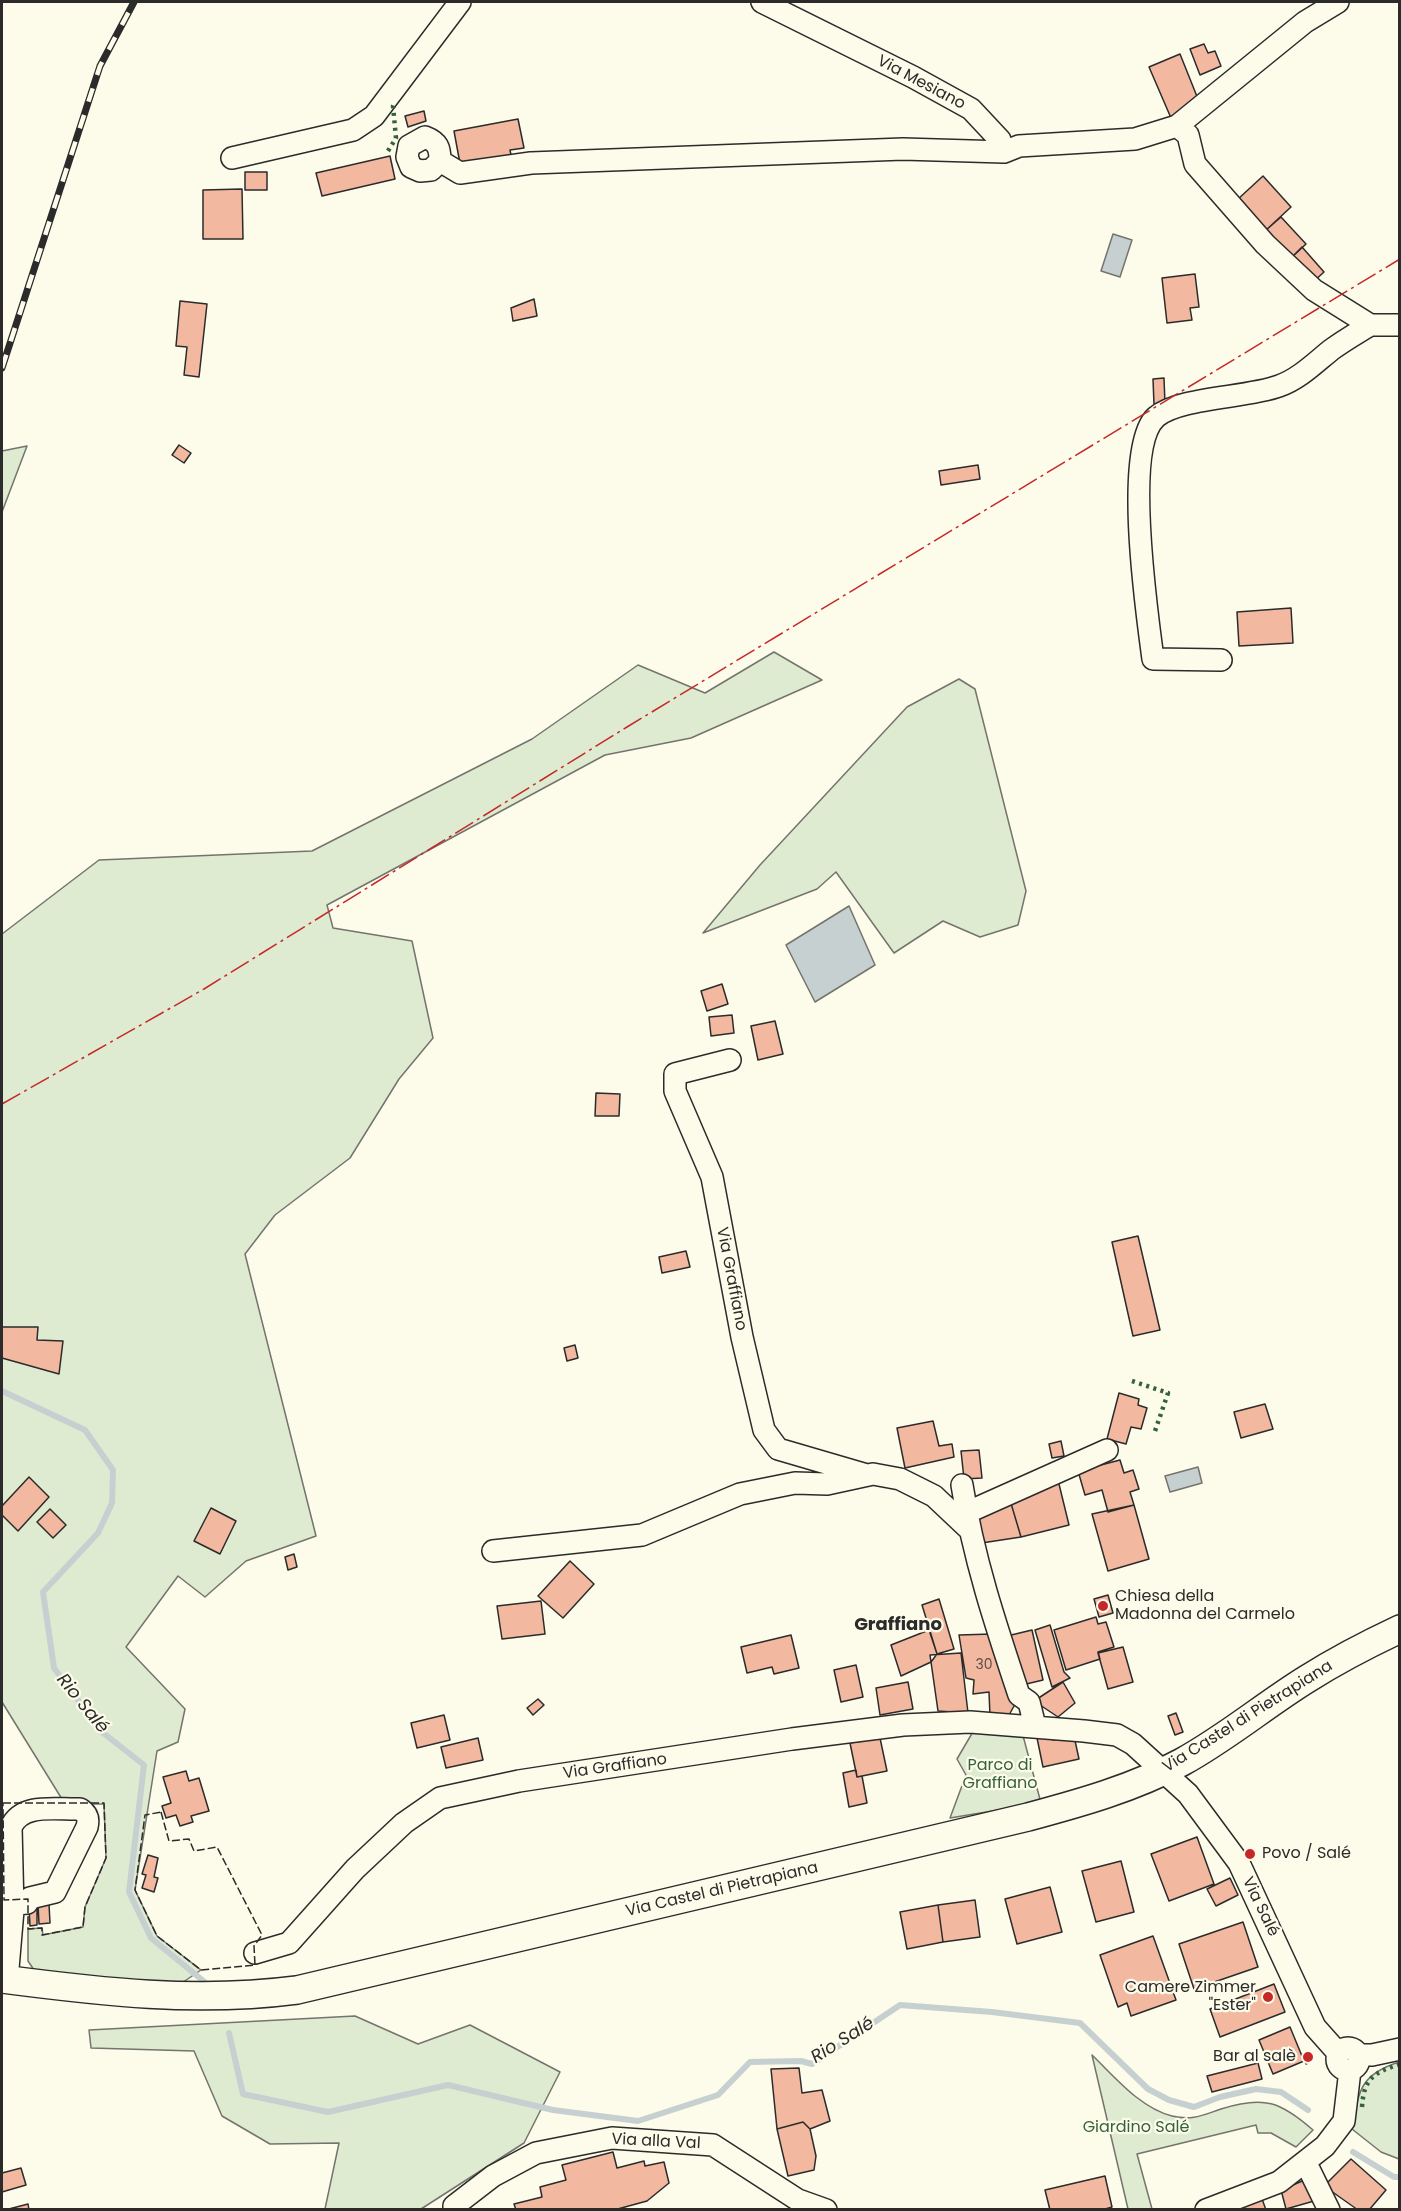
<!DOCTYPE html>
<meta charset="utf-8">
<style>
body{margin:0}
#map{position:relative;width:1401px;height:2211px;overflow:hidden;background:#fdfbea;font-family:Poppins,sans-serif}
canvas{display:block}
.frame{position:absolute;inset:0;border:3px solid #2b2b2b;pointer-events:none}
</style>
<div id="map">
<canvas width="1401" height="2211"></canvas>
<div class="frame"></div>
</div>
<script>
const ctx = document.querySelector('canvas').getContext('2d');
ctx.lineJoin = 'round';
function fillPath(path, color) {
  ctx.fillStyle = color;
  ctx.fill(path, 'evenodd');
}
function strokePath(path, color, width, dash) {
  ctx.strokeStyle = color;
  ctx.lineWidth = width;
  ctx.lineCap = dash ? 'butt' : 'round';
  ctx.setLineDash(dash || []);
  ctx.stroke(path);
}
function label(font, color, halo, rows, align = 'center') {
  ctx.font = font + ' Poppins,sans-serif';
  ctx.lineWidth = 4.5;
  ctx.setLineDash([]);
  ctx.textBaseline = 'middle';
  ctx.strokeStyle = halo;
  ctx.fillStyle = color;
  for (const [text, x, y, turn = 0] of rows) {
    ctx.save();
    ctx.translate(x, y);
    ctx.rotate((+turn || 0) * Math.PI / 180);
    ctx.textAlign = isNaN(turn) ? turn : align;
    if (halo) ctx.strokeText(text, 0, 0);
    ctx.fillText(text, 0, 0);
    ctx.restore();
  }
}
const green = new Path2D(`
 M 27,446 L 2,512 L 2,451 Z
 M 774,652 L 822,680 L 691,738 L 605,755 L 327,905 L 333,928 L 412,941 L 433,1038 L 399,1079 L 350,1158 L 275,1215 L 245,1254 L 316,1536 L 246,1561 L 205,1597 L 178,1576 L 126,1647 L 185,1709 L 178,1742 L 157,1751 L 135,1890 L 157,1936 L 201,1970 L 167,1993 L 40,1979 L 28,1961 L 28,1929 L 42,1928 L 43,1935 L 83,1927 L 85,1907 L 106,1858 L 104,1804 L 65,1804 L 2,1702 L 2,934 L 99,860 L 312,851 L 532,739 L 638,665 L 705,693 Z
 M 959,679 L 975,689 L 1026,891 L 1018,925 L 980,937 L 943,921 L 894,953 L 836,872 L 817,889 L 703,933 L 760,865 L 907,707 Z
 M 974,1730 L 1022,1732 L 1041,1803 L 950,1818 L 966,1775 L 957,1759 Z
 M 355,2016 L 418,2044 L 470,2025 L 560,2072 L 524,2143 L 421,2209 L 325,2209 L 339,2143 L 270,2144 L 222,2116 L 194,2051 L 91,2048 L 89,2030 Z
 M 1092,2055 C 1115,2077 1140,2108 1172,2116 C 1193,2121 1203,2115 1221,2109 C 1264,2095 1281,2102 1313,2130 L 1296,2147 L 1271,2133 L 1258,2133 L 1256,2125 L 1137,2154 L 1152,2209 L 1128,2209 Z
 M 1399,2062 L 1399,2159 L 1381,2152 L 1352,2129 C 1359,2091 1359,2075 1399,2062 Z`);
const water = new Path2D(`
 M 1113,234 L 1132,240 L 1120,277 L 1101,271 Z
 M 849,906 L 875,965 L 815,1002 L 786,945 Z
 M 1198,1467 L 1202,1483 L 1170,1492 L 1165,1476 Z`);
const stream = new Path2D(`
 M 2,1391 L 85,1430 L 113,1470 L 112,1503 L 98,1533 L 43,1592 L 54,1668 L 102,1732 L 144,1765 L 129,1892 L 151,1938 L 207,1984
 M 229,2033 L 243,2094 L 328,2112 L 448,2085 L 553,2110 L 638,2121 L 718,2095 L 750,2062 L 801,2061 L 812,2064 L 900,2005 L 992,2012 L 1080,2023 L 1148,2089 L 1169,2100 L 1194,2107 L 1220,2097 L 1256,2089 L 1281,2092 L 1308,2110
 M 1353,2152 L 1394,2177 L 1400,2177`);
const building = new Path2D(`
 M 1204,44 L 1208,53 L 1215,51 L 1221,66 L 1200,75 L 1190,49 Z
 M 1180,54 L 1198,99 L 1171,118 L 1149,67 Z
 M 424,111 L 426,121 L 408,127 L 405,116 Z
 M 518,119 L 524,148 L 510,150 L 512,160 L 461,169 L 454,131 Z
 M 390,156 L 395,179 L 322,196 L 316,173 Z
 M 245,172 L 267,172 L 267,190 L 245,190 Z
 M 1263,176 L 1291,207 L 1265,231 L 1237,200 Z
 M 242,189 L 243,239 L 203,239 L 203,190 Z
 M 1281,217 L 1306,244 L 1290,259 L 1265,231 Z
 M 1302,247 L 1324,272 L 1312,283 L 1290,259 Z
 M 1195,274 L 1199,307 L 1190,308 L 1192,320 L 1167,323 L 1162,278 Z
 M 534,299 L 537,316 L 513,321 L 511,308 Z
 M 180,301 L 207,304 L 199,377 L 184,375 L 187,347 L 176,346 Z
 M 1164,378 L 1165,404 L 1154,405 L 1153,379 Z
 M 179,445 L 191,453 L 184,463 L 172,455 Z
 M 978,465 L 980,479 L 941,485 L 939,471 Z
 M 1291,608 L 1293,643 L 1239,646 L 1237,612 Z
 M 722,984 L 728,1004 L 707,1011 L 701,991 Z
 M 732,1015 L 734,1033 L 711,1036 L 709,1017 Z
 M 775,1021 L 783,1054 L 758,1060 L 751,1026 Z
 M 596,1093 L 620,1094 L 619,1116 L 595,1116 Z
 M 1138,1236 L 1160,1330 L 1133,1336 L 1112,1242 Z
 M 686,1251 L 690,1267 L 662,1273 L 659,1257 Z
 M 2,1327 L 38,1327 L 37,1340 L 63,1341 L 59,1374 L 2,1358 Z
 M 575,1345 L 578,1358 L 567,1361 L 564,1348 Z
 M 1119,1393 L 1139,1399 L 1138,1405 L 1147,1408 L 1141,1429 L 1131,1427 L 1126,1444 L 1107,1439 Z
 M 1265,1404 L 1273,1429 L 1241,1438 L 1234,1412 Z
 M 933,1421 L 939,1446 L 952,1444 L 954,1457 L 905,1468 L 897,1428 Z
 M 1061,1441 L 1064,1456 L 1052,1458 L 1049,1444 Z
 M 979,1450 L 982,1478 L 964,1479 L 961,1451 Z
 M 1120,1460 L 1124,1473 L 1133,1470 L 1139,1489 L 1130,1492 L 1134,1505 L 1108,1512 L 1102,1490 L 1085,1495 L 1078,1471 Z
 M 29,1477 L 49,1497 L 18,1531 L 2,1515 L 2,1506 Z
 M 1058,1480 L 1069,1525 L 1021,1537 L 1010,1500 Z
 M 1010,1500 L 1021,1537 L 975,1544 L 969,1523 Z
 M 1134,1505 L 1149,1559 L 1108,1571 L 1092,1514 Z
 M 211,1508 L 236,1521 L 220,1554 L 194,1541 Z
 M 50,1509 L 66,1525 L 53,1538 L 37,1522 Z
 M 294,1554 L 297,1567 L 288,1570 L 285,1557 Z
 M 570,1561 L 594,1584 L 563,1618 L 538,1596 Z
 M 1108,1595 L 1113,1613 L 1099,1617 L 1094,1599 Z
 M 939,1599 L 954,1649 L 937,1654 L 922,1605 Z
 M 541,1601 L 545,1634 L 502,1639 L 497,1606 Z
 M 1096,1617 L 1098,1624 L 1106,1622 L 1114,1647 L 1098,1652 L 1100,1659 L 1066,1670 L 1054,1630 Z
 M 1050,1625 L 1064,1672 L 1070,1678 L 1052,1687 L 1035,1630 Z
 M 929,1630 L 937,1654 L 931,1662 L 901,1676 L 891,1645 Z
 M 1032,1630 L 1043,1680 L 1018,1686 L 1007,1636 Z
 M 992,1634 L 1018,1699 L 1009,1715 L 990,1716 L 989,1692 L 973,1694 L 974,1680 L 966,1678 L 959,1635 Z
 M 791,1635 L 799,1668 L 774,1674 L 772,1667 L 747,1673 L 741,1647 Z
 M 1123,1647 L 1133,1682 L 1108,1689 L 1098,1653 Z
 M 961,1653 L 968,1713 L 938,1711 L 930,1655 Z
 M 856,1665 L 863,1697 L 841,1702 L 834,1670 Z
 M 908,1682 L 913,1709 L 880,1715 L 876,1688 Z
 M 1063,1682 L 1075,1703 L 1058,1717 L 1034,1701 Z
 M 538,1699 L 544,1705 L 533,1715 L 527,1708 Z
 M 1176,1713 L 1183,1732 L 1175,1735 L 1168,1716 Z
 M 444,1715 L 450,1740 L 417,1748 L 411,1723 Z
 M 1050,1730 L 1053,1740 L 1074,1736 L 1079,1759 L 1043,1767 L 1036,1733 Z
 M 478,1738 L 483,1760 L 446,1768 L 441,1747 Z
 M 880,1738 L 887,1771 L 857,1777 L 850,1743 Z
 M 856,1770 L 857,1777 L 862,1776 L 867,1803 L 849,1807 L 843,1773 Z
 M 186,1771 L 189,1781 L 199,1778 L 209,1811 L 191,1816 L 193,1822 L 180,1826 L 176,1815 L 166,1818 L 162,1806 L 171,1803 L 163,1777 Z
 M 1197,1837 L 1214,1884 L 1169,1901 L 1151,1854 Z
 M 148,1855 L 158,1858 L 154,1877 L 158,1878 L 154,1892 L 142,1888 L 146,1875 L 142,1874 Z
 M 1121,1861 L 1134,1912 L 1096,1922 L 1082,1871 Z
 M 1230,1878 L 1238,1895 L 1216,1906 L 1207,1889 Z
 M 1050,1887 L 1062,1932 L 1017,1944 L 1005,1899 Z
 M 975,1900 L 980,1937 L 943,1942 L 938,1905 Z
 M 38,1904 L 49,1904 L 50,1923 L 39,1924 Z
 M 938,1905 L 943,1942 L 907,1949 L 900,1912 Z
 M 29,1909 L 37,1909 L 37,1925 L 30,1926 Z
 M 1243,1922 L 1258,1967 L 1194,1989 L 1179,1944 Z
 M 1153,1936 L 1176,2000 L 1131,2016 L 1127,2003 L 1118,2007 L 1100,1955 Z
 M 1274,1984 L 1285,2012 L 1220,2037 L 1210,2009 Z
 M 1290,2027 L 1304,2061 L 1273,2074 L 1259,2040 Z
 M 1309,2052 L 1313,2060 L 1306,2064 L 1302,2054 Z
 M 1258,2063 L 1262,2079 L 1212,2092 L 1207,2076 Z
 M 799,2068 L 802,2093 L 822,2090 L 830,2121 L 810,2129 L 803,2122 L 777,2129 L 771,2069 Z
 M 803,2122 L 810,2129 L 816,2156 L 814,2170 L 788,2176 L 777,2129 Z
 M 613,2152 L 617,2168 L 644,2161 L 645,2166 L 664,2162 L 669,2183 L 647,2201 L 614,2210 L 516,2210 L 514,2204 L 542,2197 L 540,2187 L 566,2180 L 562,2165 Z
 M 1351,2159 L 1386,2190 L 1369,2210 L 1358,2210 L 1324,2186 Z
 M 21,2168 L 26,2185 L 2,2192 L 2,2173 Z
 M 1105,2176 L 1112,2207 L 1102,2210 L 1050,2210 L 1045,2190 Z
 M 1307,2179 L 1314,2201 L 1286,2209 L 1281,2190 Z
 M 1261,2196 L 1266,2210 L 1235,2210 Z
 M 28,2204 L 29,2210 L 5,2210 Z`);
const minor = new Path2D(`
 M 762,2 L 913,77 L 971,109 L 1000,140 L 1004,152
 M 1177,126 L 1188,135 L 1195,164 L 1265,244 L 1314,290 L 1370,325 L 1400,325
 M 232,158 L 353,130 L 374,116 L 460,2
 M 440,161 L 431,170 L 420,171 L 411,167 L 407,157 L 409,146 L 425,137 C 438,142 440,148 440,161 L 460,173 L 531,163 L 903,149 L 1004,152 L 1019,146 L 1135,139 L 1177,126 L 1305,22 L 1338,2
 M 1221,660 L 1153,659 C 1147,614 1123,447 1156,417 C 1179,397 1247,398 1279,386 C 1299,379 1315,363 1331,350 C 1343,341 1357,333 1370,325
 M 730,1060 L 675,1074 L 675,1091 L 712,1177 L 742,1337 L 764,1430 L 778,1449 L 867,1475
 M 962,1485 C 973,1557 996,1626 1019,1695 L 1029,1702 L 1035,1726
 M 966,1513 L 1107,1450
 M 493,1551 L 642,1535 L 740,1494 L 795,1483 L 827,1484 L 873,1474 L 900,1479 L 934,1496 L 969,1529
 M 255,1953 L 289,1943 L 355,1869 L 404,1823 L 440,1798 L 519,1781 L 792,1739 L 903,1725 L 970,1722 L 1084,1731 L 1117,1735 L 1133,1744 L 1188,1794 L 1239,1863 L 1315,2027 L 1339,2054
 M 7,1980 L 13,1910 L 11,1827 C 22,1802 57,1810 80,1809 C 88,1814 89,1819 87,1827 L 55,1892 L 30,1898 L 27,1903 L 16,1904 L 13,1910
 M1337 2059a11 11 0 1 1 22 0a11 11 0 1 1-22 0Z
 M 1359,2055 L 1372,2055 L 1400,2049
 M 1306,2163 L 1329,2210
 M 454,2210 L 454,2206 L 493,2176 L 536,2153 L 612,2138 L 713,2145 L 798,2200 L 826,2210
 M 1206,2210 L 1279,2182 L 1325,2146 L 1344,2121 L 1350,2070`);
const major = new Path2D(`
 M 2,1979 C 102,1992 196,2003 297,1990 L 1028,1817 C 1080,1803 1134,1788 1182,1762 C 1226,1738 1265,1705 1307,1679 C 1337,1660 1368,1644 1400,1629`);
const rail = new Path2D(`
 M 2,368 L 100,66 L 134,2`);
const hedge = new Path2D(`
 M 388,151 L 396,138 L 393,106 L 395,102
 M 1132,1381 L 1168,1393 L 1154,1434
 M 1362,2107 C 1364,2078 1373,2073 1400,2064`);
const fence = new Path2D(`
 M 3,1803 L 104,1803 L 106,1858 L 85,1907 L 83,1927 L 42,1935 L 42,1928 L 28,1929 L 28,1899 L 4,1900 Z
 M 161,1812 L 169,1841 L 189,1839 L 194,1851 L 217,1847 L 262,1935 L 254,1946 L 255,1965 L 201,1970 L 157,1936 L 135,1890 L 145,1815 Z`);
const power = new Path2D(`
 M 2,1104 L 204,989 L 627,727 L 1400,259`);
const markers = [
 [1103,1606,6,"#c62828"],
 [1250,1854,6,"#c62828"],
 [1268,1997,6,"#c62828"],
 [1308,2057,6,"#c62828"]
];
const numberNames = [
 ["30",984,1665]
];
const streetNames = [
 ["Via Mesiano",921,83,28],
 ["Via Graffiano",731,1279,79],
 ["Via Castel di Pietrapiana",1248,1717,-32],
 ["Via Graffiano",615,1767,-8],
 ["Via Castel di Pietrapiana",722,1890,-13],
 ["Via Salé",1260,1907,64],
 ["Via alla Val",656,2142,3]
];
const poiNames = [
 ["Chiesa della",1115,1597],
 ["Madonna del Carmelo",1115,1615],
 ["Povo / Salé",1262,1854],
 ["Camere Zimmer",1256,1988,"right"],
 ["\"Ester\"",1256,2006,"right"],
 ["Bar al salè",1296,2057,"right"]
];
const parkNames = [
 ["Parco di",1000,1766],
 ["Graffiano",1000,1784],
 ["Giardino Salé",1136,2128]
];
const neighbourhoodNames = [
 ["Graffiano",898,1625]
];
const waterNames = [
 ["Rio Salé",82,1704,51],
 ["Rio Salé",843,2041,-32]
];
fillPath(green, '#deebd1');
strokePath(green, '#74746e', 1.5);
fillPath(water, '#c7d0d0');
strokePath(water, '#74746e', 1.5);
strokePath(stream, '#c7d0d0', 6);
fillPath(building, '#f2b8a0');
strokePath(building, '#2b2b2b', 1.5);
strokePath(minor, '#2b2b2b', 24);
strokePath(major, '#2b2b2b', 30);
strokePath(minor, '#fdfbea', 21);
strokePath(major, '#fdfbea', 27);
strokePath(rail, '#2b2b2b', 7);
strokePath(rail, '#fdfbea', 4.5, [14]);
strokePath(hedge, '#34623c', 4.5, [3, 4.5]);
strokePath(fence, '#2b2b2b', 1.5, [8, 3]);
strokePath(power, '#c62828', 1.5, [21, 4.5, 3, 4.5]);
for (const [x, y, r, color] of markers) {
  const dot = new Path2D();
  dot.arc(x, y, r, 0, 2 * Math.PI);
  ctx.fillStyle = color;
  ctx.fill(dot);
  strokePath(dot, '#fdfbea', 2);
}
label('14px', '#5d4e48', null, numberNames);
label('16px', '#2b2b2b', '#fdfbea', streetNames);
label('16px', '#2b2b2b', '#fdfbea', poiNames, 'left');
label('16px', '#34623c', '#fdfbea', parkNames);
label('bold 18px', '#2b2b2b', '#fdfbea', neighbourhoodNames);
label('italic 18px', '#2b2b2b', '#fdfbea', waterNames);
</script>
